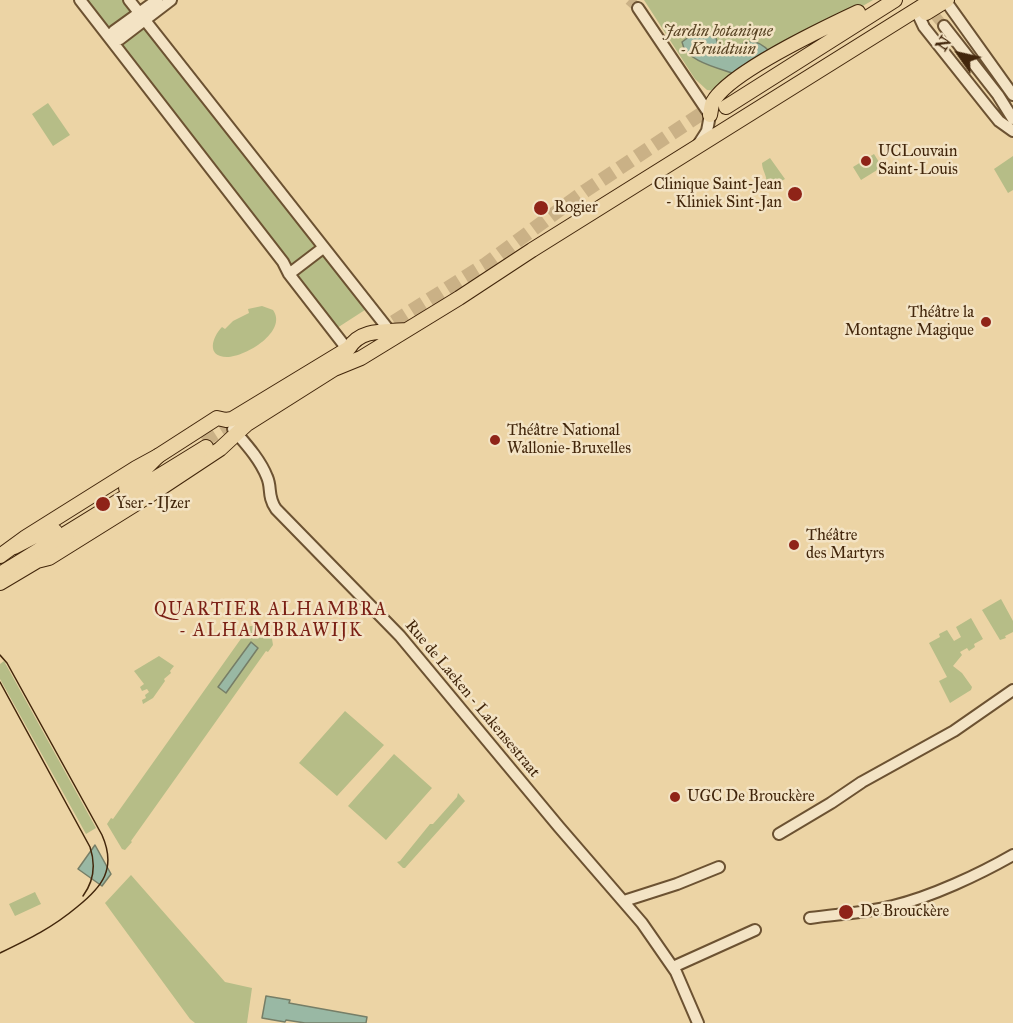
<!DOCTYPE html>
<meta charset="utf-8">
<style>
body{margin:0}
#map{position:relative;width:1013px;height:1023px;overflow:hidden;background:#ecd4a5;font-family:"IM FELL Great Primer",serif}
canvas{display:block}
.north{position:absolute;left:929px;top:24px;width:60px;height:60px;-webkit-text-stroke:4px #f3e3c4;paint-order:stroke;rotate:304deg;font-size:16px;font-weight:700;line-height:24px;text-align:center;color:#42260b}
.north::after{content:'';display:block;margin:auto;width:21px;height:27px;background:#42260b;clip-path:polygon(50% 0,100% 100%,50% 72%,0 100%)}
</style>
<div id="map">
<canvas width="1013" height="1023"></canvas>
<div class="north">N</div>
</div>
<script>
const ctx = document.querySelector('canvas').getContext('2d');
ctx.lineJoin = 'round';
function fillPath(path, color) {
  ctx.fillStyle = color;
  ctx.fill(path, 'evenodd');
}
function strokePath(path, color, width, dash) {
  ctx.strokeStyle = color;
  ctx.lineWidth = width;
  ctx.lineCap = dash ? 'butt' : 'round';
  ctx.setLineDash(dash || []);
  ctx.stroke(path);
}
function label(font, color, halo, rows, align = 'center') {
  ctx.font = font + ' "IM FELL Great Primer",serif';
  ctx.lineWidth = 5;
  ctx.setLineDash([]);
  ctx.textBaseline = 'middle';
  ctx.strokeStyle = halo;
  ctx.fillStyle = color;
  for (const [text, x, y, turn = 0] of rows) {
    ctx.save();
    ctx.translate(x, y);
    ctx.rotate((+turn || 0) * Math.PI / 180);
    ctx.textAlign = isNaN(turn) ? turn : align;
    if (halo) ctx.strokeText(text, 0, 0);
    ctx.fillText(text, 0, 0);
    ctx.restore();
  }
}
const green = new Path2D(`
 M 85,0 L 123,0 L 132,12 L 108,30 Z
 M 644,0 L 873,0 L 717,91 L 707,90 L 695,79 Z
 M 145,28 L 316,248 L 293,266 L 121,46 Z
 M 48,103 L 70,135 L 53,146 L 32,114 Z
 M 874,154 L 882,167 L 861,180 L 853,167 Z
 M 1013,156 L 1013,190 L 1008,193 L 994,169 Z
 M 770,158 L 785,179 L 765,190 L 763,186 L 766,184 C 768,176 762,171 762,163 Z
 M 323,254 L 368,308 L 337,328 L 305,288 L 297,275 Z
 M 262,306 L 273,310 C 288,331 246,357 227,357 C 206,357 212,337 222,327 L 225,329 L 233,321 L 249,313 L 248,309 Z
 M 1001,599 L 1013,621 L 1013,632 L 1005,636 L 1006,638 L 1000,640 L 982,610 Z
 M 971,618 L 983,639 L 974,644 L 975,647 L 969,651 L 967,648 L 960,652 L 962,655 L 953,666 L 962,673 L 972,687 L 971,690 L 950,703 L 939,681 L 947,677 L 929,643 L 940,637 L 939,634 L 947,630 L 954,641 L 961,637 L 956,627 Z
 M 250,626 L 253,626 L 272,639 L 273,645 L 268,652 L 266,651 L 131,841 L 132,842 L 125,850 L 122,849 L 107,824 L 111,818 L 113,819 Z
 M 159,656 L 174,666 L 170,671 L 171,673 L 164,679 L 165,681 L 153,698 L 143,704 L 142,700 L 146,698 L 145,695 L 149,692 L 147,689 L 142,691 L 140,687 L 144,684 L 134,671 Z
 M 4,661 L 96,828 L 86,834 L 0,679 L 0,664 Z
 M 345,711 L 384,745 L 337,796 L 299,763 Z
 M 394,754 L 432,788 L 386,840 L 348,806 Z
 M 458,793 L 465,801 L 405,868 L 403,868 L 397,862 L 400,861 L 430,824 L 433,824 L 457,797 Z
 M 131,875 L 225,982 L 252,988 L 247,1023 L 195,1023 L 190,1019 L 105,903 Z
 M 35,892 L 41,904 L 15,916 L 9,904 Z`);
const water = new Path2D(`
 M 701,33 L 716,38 L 718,45 L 729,52 C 746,39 756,37 770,52 L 735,74 C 718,68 685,61 682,42 L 690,36 Z
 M 251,642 L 258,648 L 226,693 L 218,687 Z
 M 95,845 L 111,874 L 102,886 L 78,869 Z
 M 266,996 L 290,1000 L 289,1003 L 367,1017 L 366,1023 L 305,1023 L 286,1020 L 285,1022 L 262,1018 Z`);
const tertiaryTunnel = new Path2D(`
 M 629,0 L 638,8
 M 925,4 L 944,26`);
const trunkTunnel = new Path2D(`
 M 376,333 L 486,264 L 585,191 L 716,104
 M 203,441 L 240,418`);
const tertiary = new Path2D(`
 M 80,0 L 283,262 L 289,274 L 344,345 L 349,348
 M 129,0 L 389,330 L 388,336
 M 945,0 L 1013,95
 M 638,8 L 710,115 L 707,131 L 698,145
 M 916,10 L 924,27 L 990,110 L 999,121 L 1013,131
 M 944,26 L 998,95 L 1013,119
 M 112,40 L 120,39 L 171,0
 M 112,40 L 111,35 L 114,31 L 157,0
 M 289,274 L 323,248
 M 233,429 C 245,443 260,459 267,477 C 272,488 267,496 276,509 L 400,636 L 559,827 L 642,923 L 676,972 L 698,1023
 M 779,834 L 831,803 L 862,782 L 954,731 L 1013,690
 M 624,901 L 677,884 L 719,867
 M 810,918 C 837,914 866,913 893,906 C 931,897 980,874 1013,855
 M 673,967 L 755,930`);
const primary = new Path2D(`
 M 926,13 L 947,0
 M 0,556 L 26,537 L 136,468 L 158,456 L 217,418 L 226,420 L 232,419 L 349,348 C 361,328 386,332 406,330
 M 0,583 L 37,561 L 49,558 L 158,490 L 220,449 L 247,424 L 334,369 L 361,358 L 459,298 L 532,250 L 932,0`);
const trunk = new Path2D(`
 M 726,107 L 895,0
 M 710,115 C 711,111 711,106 713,102 C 728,73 826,27 858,12
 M 126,488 L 158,456
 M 14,547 L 37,535 L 55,531
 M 0,574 L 206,447`);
const tram = new Path2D(`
 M 0,655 L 7,663 L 102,835 C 117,869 102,887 77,907 C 52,928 29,939 0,953
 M 0,682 L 90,847 C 96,865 94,881 83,896`);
const markers = [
 [866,161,6,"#8f2418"],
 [795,194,8,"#8f2418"],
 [541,208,8,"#8f2418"],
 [986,322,6,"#8f2418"],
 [495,440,6,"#8f2418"],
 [103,504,8,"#8f2418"],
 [794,545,6,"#8f2418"],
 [675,797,6,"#8f2418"],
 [846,912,8,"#8f2418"]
];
const parkNames = [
 ["Jardin botanique",718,32],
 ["- Kruidtuin",718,50]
];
const poiNames = [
 ["UCLouvain",878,152],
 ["Saint-Louis",878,170],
 ["Clinique Saint-Jean",782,185,"right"],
 ["- Kliniek Sint-Jan",782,203,"right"],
 ["Rogier",554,208],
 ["Théâtre la",974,313,"right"],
 ["Montagne Magique",974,331,"right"],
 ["Théâtre National",507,431],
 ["Wallonie-Bruxelles",507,449],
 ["Yser - IJzer",116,504],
 ["Théâtre",806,536],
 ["des Martyrs",806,554],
 ["UGC De Brouckère",687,797],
 ["De Brouckère",860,912]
];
const streetNames = [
 ["Rue de Laeken - Lakensestraat",472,699,50]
];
const neighbourhoodNames = [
 ["QUARTIER ALHAMBRA",271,611],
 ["- ALHAMBRAWIJK",271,632]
];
fillPath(green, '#b6bd87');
fillPath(water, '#99b8a4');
strokePath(water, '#767e67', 1.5);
strokePath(tertiaryTunnel, '#cab186', 10, [10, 5]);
strokePath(trunkTunnel, '#cab186', 14, [14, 7]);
strokePath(tertiary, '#6c5232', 14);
strokePath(primary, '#42260b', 16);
strokePath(trunk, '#42260b', 16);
strokePath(tertiary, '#f3e3c4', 10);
strokePath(primary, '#ecd4a5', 14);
strokePath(trunk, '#ecd4a5', 14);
strokePath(tram, '#42260b', 1.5);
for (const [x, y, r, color] of markers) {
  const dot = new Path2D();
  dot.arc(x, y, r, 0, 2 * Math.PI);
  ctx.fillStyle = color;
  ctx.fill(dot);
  strokePath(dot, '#f3e3c4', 2);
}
label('italic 16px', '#594424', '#f3e3c4', parkNames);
label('16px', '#42260b', '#f3e3c4', poiNames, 'left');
label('16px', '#42260b', '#f3e3c4', streetNames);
ctx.letterSpacing = '1.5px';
label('18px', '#7a1f14', '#f3e3c4', neighbourhoodNames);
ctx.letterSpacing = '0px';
</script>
